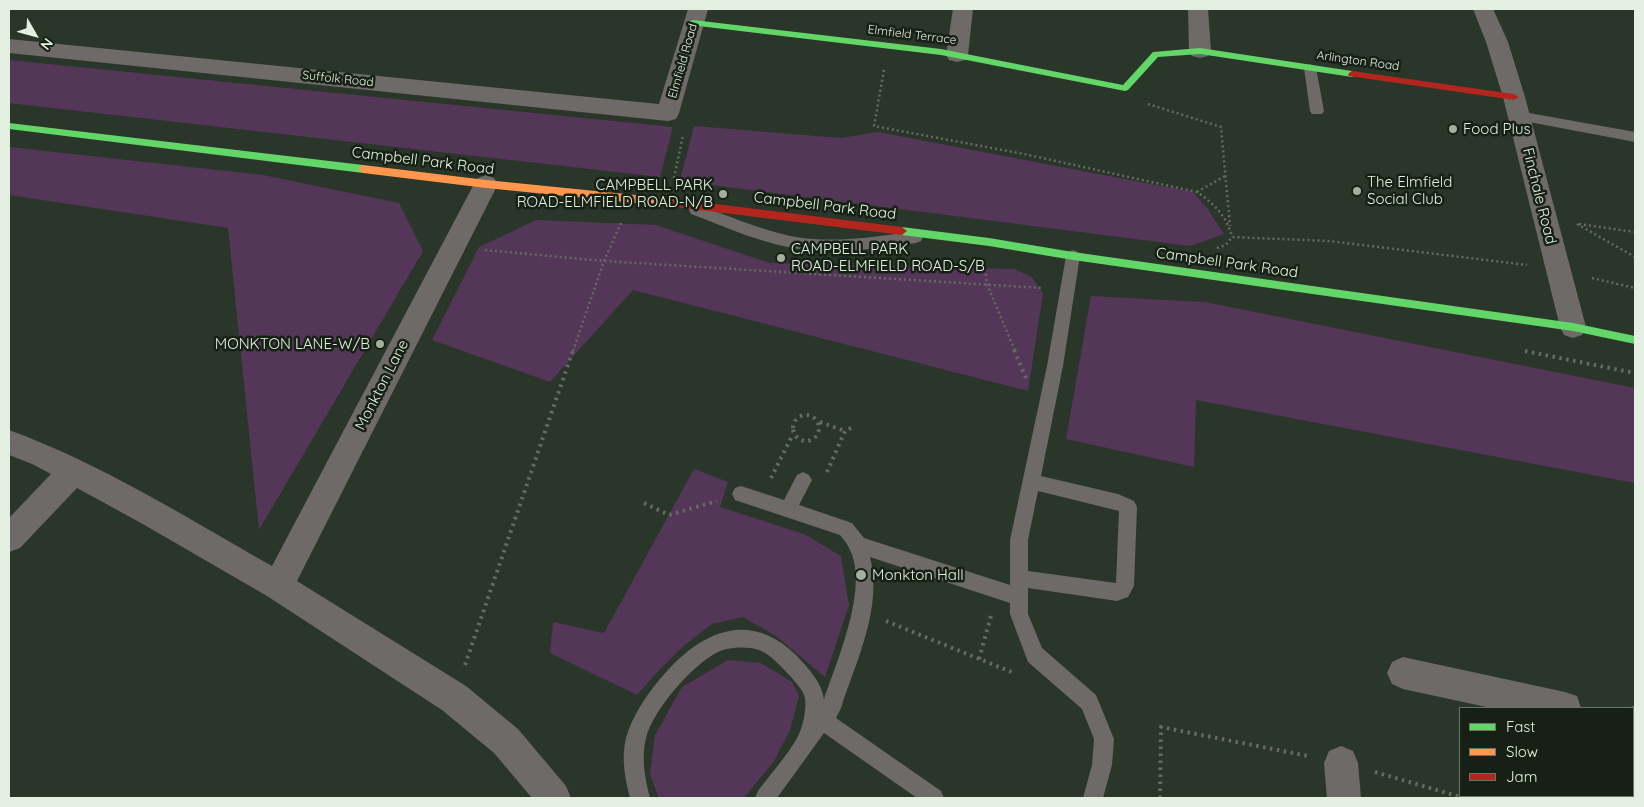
<!DOCTYPE html>
<style>
body{margin:0}
#map{position:relative;width:1644px;height:807px;overflow:hidden;background:#2b362a;font-family:Quicksand,sans-serif}
canvas{display:block}
.frame{position:absolute;inset:0;border:10px solid #e3f0e1;pointer-events:none}
.legend{position:absolute;left:1459px;top:707px;width:175px;height:90px;box-sizing:border-box;background:#172015;border:1px solid #697367;margin:0;padding:6px 9px;list-style:none;font-size:15px;color:#e3f0e1}
.legend li{display:flex;align-items:center;gap:10px;height:25px}
.legend b{width:25px;border:1px solid #697367}
.north{position:absolute;left:10px;top:10px;width:50px;height:50px;-webkit-text-stroke:4px #172015;paint-order:stroke;rotate:128deg;font-size:14px;font-weight:700;line-height:20px;text-align:center;color:#e3f0e1}
.north::after{content:'';display:block;margin:auto;width:18px;height:22px;background:#e3f0e1;clip-path:polygon(50% 0,100% 100%,50% 72%,0 100%)}
</style>
<div id="map">
<canvas width="1644" height="807"></canvas>
<div class="frame"></div>
<ul class="legend">
<li><b style="height:6px;background:#63d668"></b>Fast</li>
<li><b style="height:6px;background:#ff974d"></b>Slow</li>
<li><b style="height:6px;background:#b3261e"></b>Jam</li>
</ul>
<div class="north">N</div>
</div>
<script>
const ctx = document.querySelector('canvas').getContext('2d');
ctx.lineJoin = 'round';
function fillPath(path, color) {
  ctx.fillStyle = color;
  ctx.fill(path, 'evenodd');
}
function strokePath(path, color, width, dash) {
  ctx.strokeStyle = color;
  ctx.lineWidth = width;
  ctx.lineCap = dash ? 'butt' : 'round';
  ctx.setLineDash(dash || []);
  ctx.stroke(path);
}
function label(font, color, halo, rows, align = 'center') {
  ctx.font = font + ' Quicksand,sans-serif';
  ctx.lineWidth = 5;
  ctx.setLineDash([]);
  ctx.textBaseline = 'middle';
  ctx.strokeStyle = halo;
  ctx.fillStyle = color;
  for (const [text, x, y, turn = 0] of rows) {
    ctx.save();
    ctx.translate(x, y);
    ctx.rotate((+turn || 0) * Math.PI / 180);
    ctx.textAlign = isNaN(turn) ? turn : align;
    if (halo) ctx.strokeText(text, 0, 0);
    ctx.fillText(text, 0, 0);
    ctx.restore();
  }
}
const green = new Path2D(`
 M 9,60 L 673,127 L 660,177 L 9,103 Z
 M 694,126 L 841,138 L 878,132 L 1193,192 L 1207,208 L 1224,234 L 1190,246 L 680,181 Z
 M 9,147 L 263,175 L 399,203 L 423,251 L 259,530 L 228,228 L 9,195 Z
 M 536,220 L 656,225 L 770,263 L 1014,269 L 1032,277 L 1043,294 L 1028,391 L 633,290 L 550,382 L 432,340 L 479,247 Z
 M 1091,296 L 1205,302 L 1635,388 L 1635,483 L 1196,400 L 1194,467 L 1066,439 Z
 M 694,469 L 728,482 L 720,507 L 804,534 L 841,556 L 849,605 L 825,677 L 776,636 L 743,617 L 712,624 L 686,644 L 661,668 L 637,695 L 550,653 L 553,622 L 604,633 Z
 M 728,660 L 761,663 L 792,682 L 799,696 L 790,730 L 774,761 L 744,798 L 659,798 L 650,774 L 655,735 L 682,687 Z`);
const pathFar1 = new Path2D(`
 M 884,70 L 874,126 L 1024,154 L 1197,192 C 1214,204 1227,216 1232,237
 M 1148,104 L 1221,127 L 1230,226
 M 674,178 L 683,135
 M 1197,192 L 1225,176
 M 1577,224 L 1635,257
 M 1579,224 L 1635,232
 M 1217,248 L 1226,245 L 1232,237 L 1329,241 L 1527,265
 M 485,250 L 604,261 L 1042,288
 M 985,269 L 987,284 L 1015,351
 M 1592,278 L 1635,288
 M 573,351 L 604,261 L 621,223`);
const path = new Path2D(`
 M 1014,350 L 1026,378
 M 1525,351 L 1635,373
 M793 428a13 13 0 1 1 26 0a13 13 0 1 1-26 0Z
 M 820,422 L 845,431
 M 827,472 L 845,431 L 853,427
 M 771,478 L 793,434
 M 644,503 L 669,515 L 717,501
 M 886,621 L 1014,673
 M 979,659 L 991,616
 M 465,665 L 573,350
 M 1375,772 L 1464,798
 M 1160,798 L 1161,727 L 1308,756`);
const lane = new Path2D(`
 M 1310,64 L 1316,68 L 1324,111 L 1322,114 L 1312,114 L 1310,111 L 1304,68 Z
 M 1518,111 L 1635,132 L 1635,142 L 1513,119 L 1511,116 L 1513,113 Z
 M 696,205 C 728,215 758,229 790,236 C 832,244 875,237 916,231 L 921,233 L 923,237 L 921,241 L 916,243 C 880,248 842,254 805,250 C 765,245 728,228 691,214 L 689,210 L 691,206 Z
 M 1073,250 L 1078,252 L 1080,256 L 1063,366 L 1041,476 L 1118,494 L 1134,501 L 1137,507 L 1134,586 L 1128,597 L 1117,601 L 1028,588 L 1028,614 L 1042,648 L 1096,695 L 1114,739 L 1112,765 L 1103,798 L 1083,798 L 1092,765 L 1094,739 L 1082,709 L 1028,662 L 1010,614 L 1010,603 L 870,557 C 883,608 856,661 841,708 L 836,718 L 941,791 L 944,798 L 917,798 L 824,733 L 777,798 L 755,798 L 758,791 C 769,776 791,751 798,736 C 803,727 808,705 804,695 C 802,689 795,682 791,677 C 782,668 771,654 759,650 C 748,646 728,647 718,652 C 692,665 653,710 646,738 C 641,758 645,779 650,798 L 630,798 C 625,779 621,758 626,738 C 632,716 646,696 660,679 C 697,634 747,607 796,655 C 808,668 821,681 824,699 C 837,661 870,586 849,548 C 847,543 843,539 840,535 L 735,500 L 732,494 L 735,488 L 741,486 L 784,500 L 797,475 L 803,472 L 809,475 L 812,480 L 799,505 L 852,523 L 864,538 L 1010,585 L 1010,540 L 1047,366 L 1066,256 L 1068,252 ZM 1038,491 L 1119,511 L 1116,583 L 1028,571 L 1028,540 Z`);
const street = new Path2D(`
 M 688,9 L 708,9 L 679,113 L 676,119 L 668,121 L 9,53 L 9,39 L 659,104 Z
 M 953,9 L 973,9 L 968,55 L 965,60 L 957,62 L 949,60 L 946,55 Z
 M 1188,9 L 1208,9 L 1211,51 L 1208,56 L 1200,58 L 1192,56 L 1189,51 Z
 M 1473,9 L 1493,9 L 1508,42 L 1525,97 L 1586,327 L 1582,335 L 1573,338 L 1564,335 L 1560,327 L 1503,97 L 1486,42 Z
 M 486,175 L 494,178 L 498,184 L 297,581 L 466,686 L 518,729 L 566,786 L 571,798 L 532,798 L 494,753 L 442,710 L 267,596 L 141,523 L 77,488 L 20,548 L 9,552 L 9,518 L 51,474 L 32,464 L 9,455 L 9,430 C 102,464 187,518 272,566 L 474,184 L 478,178 Z
 M 1403,657 L 1565,692 L 1577,696 L 1581,708 L 1491,708 L 1403,689 L 1392,684 L 1387,673 L 1392,662 Z
 M 1633,706 L 1635,707 L 1635,741 L 1633,740 L 1633,708 L 1629,708 Z
 M 1341,746 L 1353,751 L 1358,763 L 1361,798 L 1327,798 L 1324,763 L 1329,751 Z`);
const fast = new Path2D(`
 M 693,20 L 941,49 L 1123,85 L 1153,52 L 1200,48 L 1352,71 L 1356,74 L 1352,77 L 1200,54 L 1158,57 L 1128,90 L 1125,91 L 941,55 L 690,25 L 690,21 Z
 M 9,123 L 363,165 L 368,169 L 363,173 L 9,129 Z
 M 902,227 L 989,238 L 1073,252 L 1573,323 L 1635,336 L 1635,344 L 1573,331 L 1073,260 L 989,246 L 902,235 L 897,231 Z`);
const slow = new Path2D(`
 M 363,165 L 486,180 L 675,199 L 680,203 L 675,207 L 486,188 L 363,173 L 358,169 Z`);
const jam = new Path2D(`
 M 1352,71 L 1514,94 L 1519,97 L 1514,100 L 1349,76 L 1348,74 Z
 M 675,199 L 902,227 L 907,231 L 902,235 L 675,207 L 670,203 Z`);
const markers = [
 [1453,129,5,"#a3afa1"],
 [1357,191,5,"#a3afa1"],
 [723,194,5,"#a3afa1"],
 [781,258,5,"#a3afa1"],
 [380,344,5,"#a3afa1"],
 [861,575,6,"#a3afa1"]
];
const farStreetnames = [
 ["Elmfield Terrace",912,35,7],
 ["Elmfield Road",683,61,-74],
 ["Arlington Road",1358,61,8],
 ["Suffolk Road",338,79,6]
];
const poiNames = [
 ["Food Plus",1463,129],
 ["The Elmfield",1367,182],
 ["Social Club",1367,199],
 ["CAMPBELL PARK",713,185,"right"],
 ["ROAD-ELMFIELD ROAD-N/B",713,202,"right"],
 ["CAMPBELL PARK",791,249],
 ["ROAD-ELMFIELD ROAD-S/B",791,266],
 ["MONKTON LANE-W/B",370,344,"right"],
 ["Monkton Hall",872,575]
];
const streetNames = [
 ["Campbell Park Road",423,161,7],
 ["Finchale Road",1539,196,76],
 ["Campbell Park Road",825,206,7],
 ["Campbell Park Road",1227,263,8],
 ["Monkton Lane",382,385,-63]
];
fillPath(green, '#533658');
strokePath(pathFar1, '#676963', 2.5, [2, 3]);
strokePath(path, '#676963', 4, [2.5, 4.5]);
fillPath(lane, '#6d6a67');
fillPath(street, '#6d6a67');
fillPath(fast, '#63d668');
fillPath(slow, '#ff974d');
fillPath(jam, '#b3261e');
for (const [x, y, r, color] of markers) {
  const dot = new Path2D();
  dot.arc(x, y, r, 0, 2 * Math.PI);
  ctx.fillStyle = color;
  ctx.fill(dot);
  strokePath(dot, '#172015', 2);
}
label('12px', '#e3f0e1', '#172015', farStreetnames);
label('15px', '#e3f0e1', '#172015', poiNames, 'left');
label('15px', '#e3f0e1', '#172015', streetNames);
</script>
